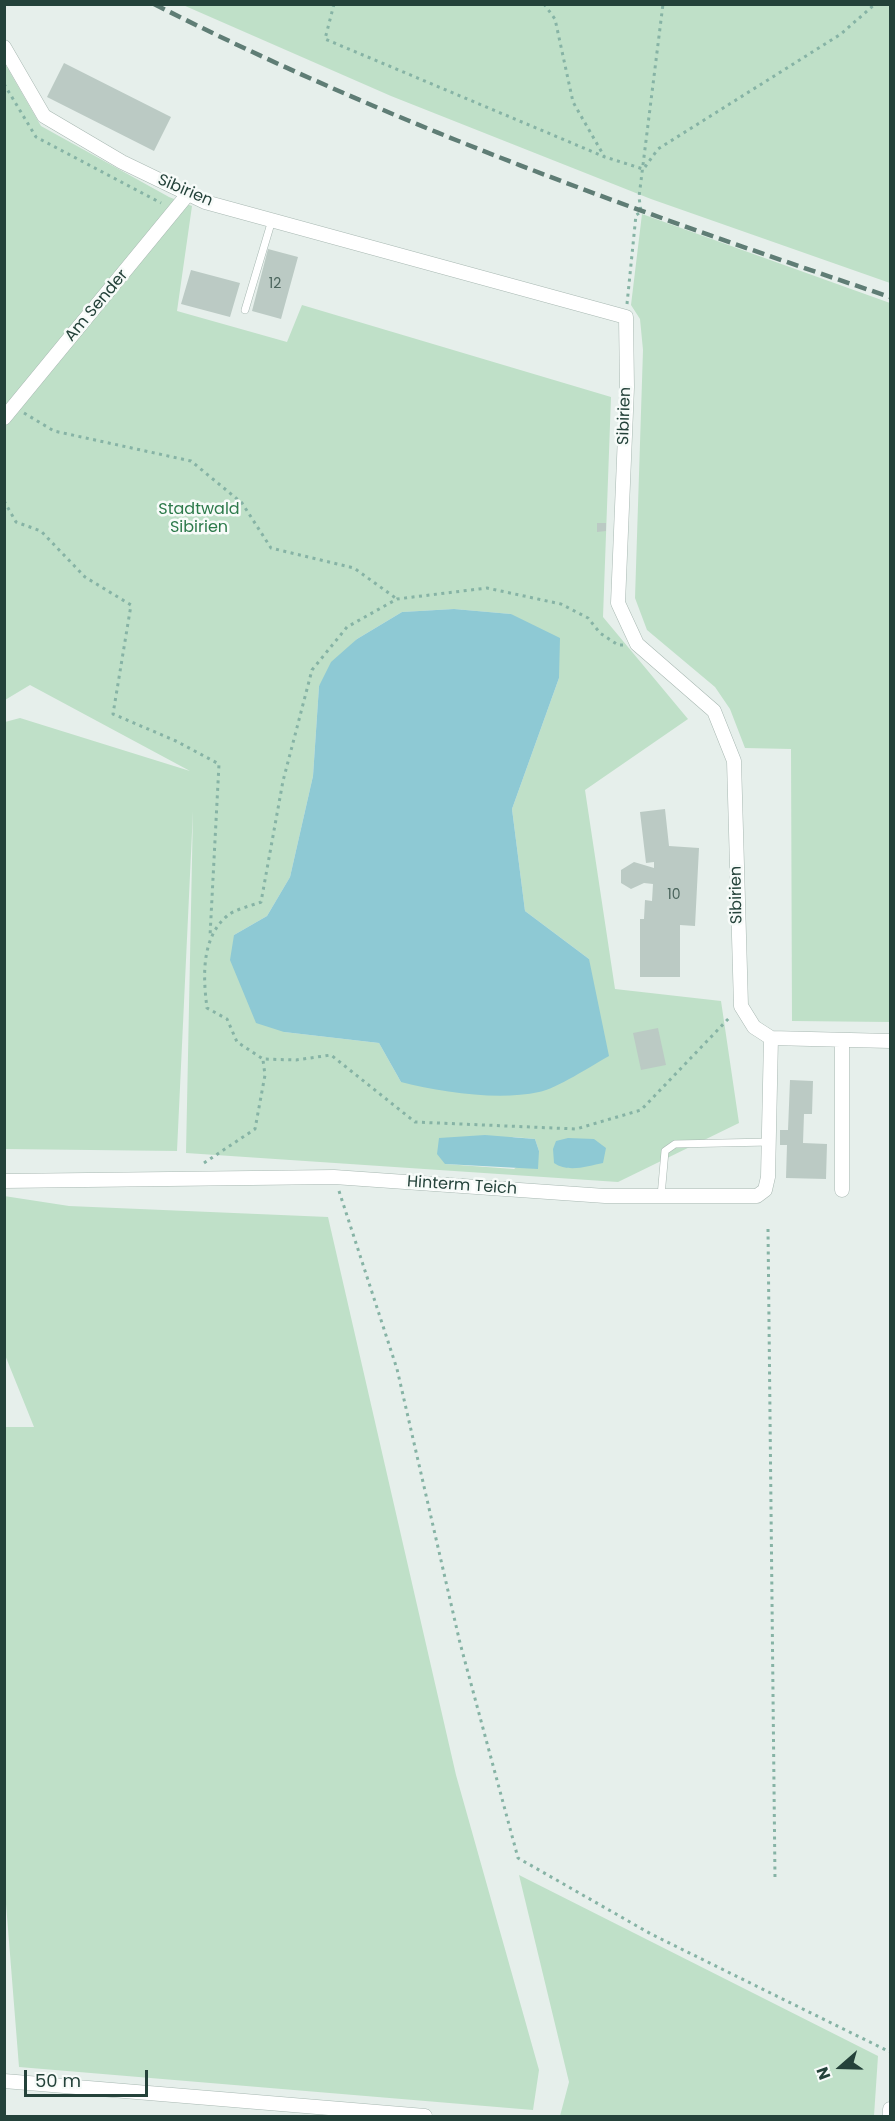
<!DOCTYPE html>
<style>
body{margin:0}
#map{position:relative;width:895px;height:2121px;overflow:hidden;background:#e6efeb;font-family:Poppins,sans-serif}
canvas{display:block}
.frame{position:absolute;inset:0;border:6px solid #24423a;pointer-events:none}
.north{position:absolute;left:811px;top:2037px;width:60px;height:60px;-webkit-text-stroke:4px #f7fbf9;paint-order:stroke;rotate:250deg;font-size:16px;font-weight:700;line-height:24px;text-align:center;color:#24423a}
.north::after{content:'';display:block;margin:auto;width:21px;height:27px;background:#24423a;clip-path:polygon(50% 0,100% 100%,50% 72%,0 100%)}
.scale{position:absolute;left:24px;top:2070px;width:124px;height:27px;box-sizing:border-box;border:3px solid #24423a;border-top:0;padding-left:8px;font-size:18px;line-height:21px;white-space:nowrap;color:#24423a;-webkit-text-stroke:4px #f7fbf9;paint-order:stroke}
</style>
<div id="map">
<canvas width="895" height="2121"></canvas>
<div class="frame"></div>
<div class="north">N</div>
<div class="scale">50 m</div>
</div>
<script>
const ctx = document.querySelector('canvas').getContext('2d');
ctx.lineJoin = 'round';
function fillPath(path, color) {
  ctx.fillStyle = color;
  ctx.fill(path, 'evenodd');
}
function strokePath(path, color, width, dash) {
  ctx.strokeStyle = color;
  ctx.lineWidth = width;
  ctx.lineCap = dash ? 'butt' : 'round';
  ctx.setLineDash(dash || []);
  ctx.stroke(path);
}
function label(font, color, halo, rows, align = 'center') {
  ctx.font = font + ' Poppins,sans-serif';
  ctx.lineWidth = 5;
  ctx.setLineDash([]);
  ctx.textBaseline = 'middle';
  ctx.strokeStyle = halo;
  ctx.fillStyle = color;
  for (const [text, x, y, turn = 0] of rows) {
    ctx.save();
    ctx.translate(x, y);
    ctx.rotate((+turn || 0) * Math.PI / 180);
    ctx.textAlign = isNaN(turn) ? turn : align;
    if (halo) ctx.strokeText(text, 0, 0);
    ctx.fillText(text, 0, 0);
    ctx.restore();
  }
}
const green = new Path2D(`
 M 183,5 L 890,5 L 890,283 L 651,199 L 391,96 Z
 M 4,62 L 41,126 L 169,197 L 192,206 L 177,311 L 287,342 L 302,305 L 611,397 L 603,617 L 688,719 L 585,790 L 615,989 L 721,1001 L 739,1123 L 618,1182 L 186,1153 L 193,811 L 177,1151 L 5,1149 L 5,722 L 20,718 L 190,771 L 30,685 L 5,700 ZM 454,609 L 511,614 L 559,678 L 512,809 L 525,911 L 589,959 L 401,1082 L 379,1043 L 284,1032 L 234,935 L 267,916 L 290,877 L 313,776 L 319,686 L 357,639 L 402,612 ZM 514,1137 L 535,1139 L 539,1151 L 514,1169 L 445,1164 Z
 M 642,214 L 890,303 L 890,1022 L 792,1021 L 791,749 L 745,748 L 730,709 L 715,687 L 647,630 L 635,598 L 643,350 L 640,319 L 631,305 Z
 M 4,1196 L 69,1206 L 328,1217 L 456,1775 L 539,2070 L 533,2110 L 19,2067 L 4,1879 L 4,1427 L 34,1427 L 5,1355 Z
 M 519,1875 L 878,2056 L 874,2116 L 560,2116 L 569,2082 Z`);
const water = new Path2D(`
 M 454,609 L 511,614 L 560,638 L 559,678 L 512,809 L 525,911 L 589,959 L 609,1056 C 591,1066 556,1089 539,1092 C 498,1101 441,1092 401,1082 L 379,1043 L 284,1032 L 256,1023 L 230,960 L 234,935 L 267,916 L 290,877 L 313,776 L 319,686 L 331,662 L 357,639 L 402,612 Z
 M 485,1135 L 535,1139 L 539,1151 L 538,1169 L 445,1164 L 437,1154 L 439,1138 Z
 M 568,1138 L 594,1139 L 606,1148 L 603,1163 C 588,1166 568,1173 554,1163 L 553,1149 L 556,1141 Z`);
const building = new Path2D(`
 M 64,63 L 171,117 L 154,151 L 47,97 Z
 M 268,249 L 298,257 L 281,319 L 252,311 Z
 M 191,270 L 240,283 L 230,317 L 181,304 Z
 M 597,523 L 606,523 L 606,531 L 597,532 Z
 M 665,809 L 669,846 L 699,848 L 695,926 L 680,925 L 680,977 L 640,977 L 640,919 L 644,919 L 645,900 L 652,901 L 653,884 L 644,883 L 631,889 L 621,883 L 621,870 L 634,862 L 654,868 L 654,862 L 646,863 L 640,812 Z
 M 658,1028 L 666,1065 L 641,1070 L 633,1033 Z
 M 790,1080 L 813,1081 L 812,1114 L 804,1114 L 803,1143 L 827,1144 L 826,1179 L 786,1178 L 787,1145 L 780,1145 L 780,1130 L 788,1130 Z`);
const path = new Path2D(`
 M 334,4 L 325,39 L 605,157 L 643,169
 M 544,4 L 555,19 L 573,102 L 604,156
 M 4,84 L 36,137 L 161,203
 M 645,167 L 658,149 L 841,34 L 875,4
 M 627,304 L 636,215 L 641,212 L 639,197 L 663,4
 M 24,413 L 54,431 L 191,461 L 242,503 L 271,548 L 354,568 L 397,599
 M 4,501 L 16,522 L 41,531 L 85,577 L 131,605 L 113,714 L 176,741 L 219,764 L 210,936
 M 623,645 L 618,645 L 600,633 L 588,618 L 561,604 L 487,588 L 397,599 L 347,627 L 312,670 L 283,781 L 261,902 C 251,906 235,909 227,916 C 201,938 203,977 207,1008 L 227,1019 L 237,1042 L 263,1059 L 296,1060 L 331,1055 L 415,1122 L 576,1129 L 641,1110 L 731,1016
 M 204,1163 L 255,1129 L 265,1075 L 263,1060
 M 339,1191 L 397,1369 L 460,1643 L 518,1858 L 651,1934 L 890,2052
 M 768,1229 L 775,1879`);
const service = new Path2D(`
 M 245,310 L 272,220
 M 661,1196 L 665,1151 L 675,1144 L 769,1142`);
const minor = new Path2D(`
 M 4,47 L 44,116 L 122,162 L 205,202 L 626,317 L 627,387 L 618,603 L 637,644 L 714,711 L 734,761 L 741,1006 L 754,1027 L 771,1038 L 890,1041
 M 4,418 L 188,194
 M 842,1040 L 842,1190
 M 4,1181 L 334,1177 L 605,1196 L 757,1196 L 765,1190 L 768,1177 L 771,1038
 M 4,2081 L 425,2116
 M 890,2116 L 890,2109`);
const rail = new Path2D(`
 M 154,4 C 390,124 640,213 890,297`);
const numberNames = [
 ["12",275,284],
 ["10",674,895]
];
const streetNames = [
 ["Sibirien",185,191,23],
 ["Am Sender",97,306,-50],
 ["Sibirien",625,416,-88],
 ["Sibirien",737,895,-91],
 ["Hinterm Teich",462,1186,4]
];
const parkNames = [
 ["Stadtwald",199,510],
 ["Sibirien",199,528]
];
fillPath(green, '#bfe0c8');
fillPath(water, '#8ec9d4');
fillPath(building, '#bbcac4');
strokePath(service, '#a8b8b2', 8);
strokePath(minor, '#a8b8b2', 15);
strokePath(path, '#86b3a5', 3, [3, 4.5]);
strokePath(service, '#fff', 7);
strokePath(minor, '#fff', 14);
strokePath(rail, '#5f7d75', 4.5, [12, 6]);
label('14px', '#4a645c', null, numberNames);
label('16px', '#24423a', '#f7fbf9', streetNames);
label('16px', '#2d7a4b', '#f7fbf9', parkNames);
</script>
